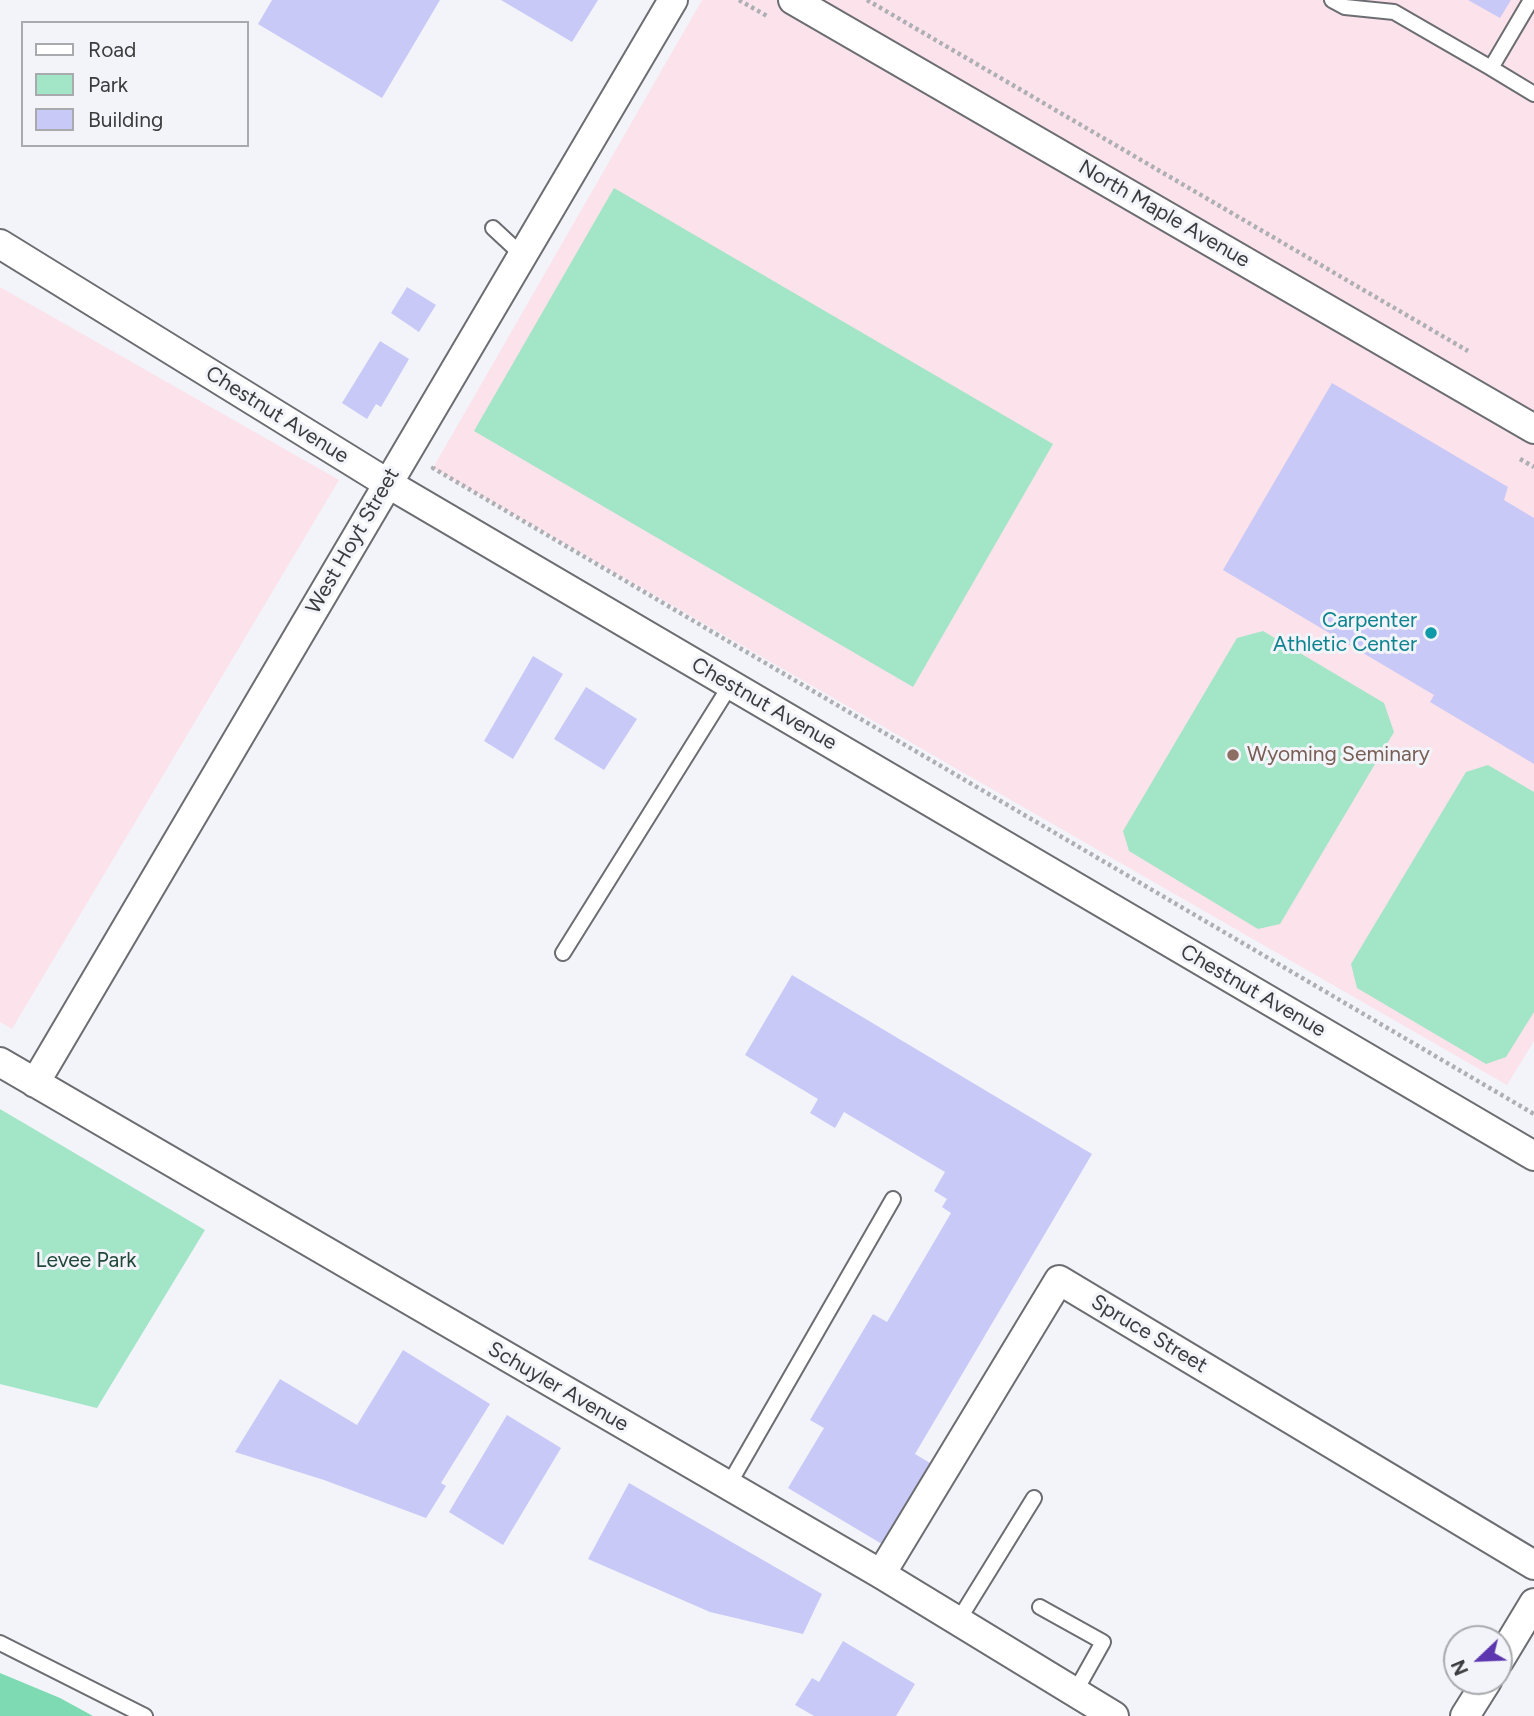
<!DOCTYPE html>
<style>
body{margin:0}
#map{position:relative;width:1534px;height:1716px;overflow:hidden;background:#f2f4f9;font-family:Figtree,sans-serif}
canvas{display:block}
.legend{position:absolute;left:21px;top:21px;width:228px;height:126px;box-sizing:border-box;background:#f2f4f9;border:2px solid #a8aaad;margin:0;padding:9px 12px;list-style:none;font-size:21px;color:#3a3b3c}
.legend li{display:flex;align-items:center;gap:14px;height:35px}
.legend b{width:35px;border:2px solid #a8aaad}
.north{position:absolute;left:1443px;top:1625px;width:70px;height:70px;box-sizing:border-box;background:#f2f4f9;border:2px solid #a8aaad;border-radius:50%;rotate:247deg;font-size:19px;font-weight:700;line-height:28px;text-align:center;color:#3a3b3c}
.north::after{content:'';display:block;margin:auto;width:24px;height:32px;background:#5d37af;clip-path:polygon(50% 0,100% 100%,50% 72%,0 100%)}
</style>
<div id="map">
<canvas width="1534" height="1716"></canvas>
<ul class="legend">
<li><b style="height:9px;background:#fff"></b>Road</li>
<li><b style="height:19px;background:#a3e5c7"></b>Park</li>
<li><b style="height:19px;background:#c9c9f7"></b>Building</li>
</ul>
<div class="north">N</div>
</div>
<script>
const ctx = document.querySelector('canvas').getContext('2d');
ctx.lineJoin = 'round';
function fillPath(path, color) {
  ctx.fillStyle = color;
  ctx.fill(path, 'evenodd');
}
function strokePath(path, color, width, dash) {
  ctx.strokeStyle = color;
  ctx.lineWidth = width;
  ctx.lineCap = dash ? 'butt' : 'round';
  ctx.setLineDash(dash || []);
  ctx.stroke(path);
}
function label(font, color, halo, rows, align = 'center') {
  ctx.font = font + ' Figtree,sans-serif';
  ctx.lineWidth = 6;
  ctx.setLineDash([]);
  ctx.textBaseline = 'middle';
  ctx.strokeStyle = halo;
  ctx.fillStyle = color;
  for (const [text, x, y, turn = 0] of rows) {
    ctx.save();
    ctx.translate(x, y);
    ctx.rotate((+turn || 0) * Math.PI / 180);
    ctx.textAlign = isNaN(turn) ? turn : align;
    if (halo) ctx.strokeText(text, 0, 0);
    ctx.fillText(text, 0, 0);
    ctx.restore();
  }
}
const education = new Path2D(`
 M 702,0 L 1534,0 L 1534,1041 L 1507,1085 L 433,468 Z
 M 0,287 L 339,480 L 12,1029 L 0,1022 Z`);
const green = new Path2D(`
 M 614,188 L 1053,444 L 913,687 L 474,431 Z
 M 1263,631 L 1384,703 L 1394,732 L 1280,924 L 1258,929 L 1129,851 L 1123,831 L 1237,638 Z
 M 1488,765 L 1534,792 L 1534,1012 L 1506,1057 L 1486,1064 L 1357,988 L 1351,964 L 1466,772 Z
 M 0,1109 L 205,1230 L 97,1408 L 0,1384 Z`);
const forest = new Path2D(`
 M 0,1673 L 60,1698 L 93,1716 L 0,1716 Z`);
const building = new Path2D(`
 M 272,0 L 440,0 L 382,98 L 258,24 Z
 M 501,0 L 598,0 L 572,42 Z
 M 1468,0 L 1511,0 L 1500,18 Z
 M 407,287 L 436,305 L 419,332 L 391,313 Z
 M 380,341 L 409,359 L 381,407 L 376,404 L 367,419 L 342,403 Z
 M 1332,383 L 1508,487 L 1504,500 L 1534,518 L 1534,764 L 1430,702 L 1434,695 L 1223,570 Z
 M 533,656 L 563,674 L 513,759 L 484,741 Z
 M 586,687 L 637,719 L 604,770 L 554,739 Z
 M 792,975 L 1092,1154 L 915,1454 L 940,1469 L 892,1550 L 788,1488 L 824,1428 L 810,1420 L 873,1314 L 887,1322 L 951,1213 L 942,1207 L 947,1199 L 934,1191 L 945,1172 L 844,1112 L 835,1128 L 810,1113 L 818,1099 L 745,1055 Z
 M 403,1350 L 490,1404 L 441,1483 L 446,1486 L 426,1518 L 324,1480 L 235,1452 L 280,1379 L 357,1425 Z
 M 507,1415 L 561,1448 L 503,1545 L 449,1512 Z
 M 629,1483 L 822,1594 L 803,1634 L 710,1612 L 588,1559 Z
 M 843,1641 L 915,1684 L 896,1716 L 814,1716 L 795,1705 L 812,1678 L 819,1682 Z`);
const path = new Path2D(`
 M 739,0 L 767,16
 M 867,0 L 1468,351
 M 1520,459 L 1534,467
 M 434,467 L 433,468 L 1534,1114`);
const lane = new Path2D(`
 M 1332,0 L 1345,7 L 1394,12 L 1491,68
 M 1531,0 L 1491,68 L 1534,94
 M 493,228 L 522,255
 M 563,953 L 731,684
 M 728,1486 L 893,1199
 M 1040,1607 L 1103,1642 L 1075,1692
 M 958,1621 L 1034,1498
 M 0,1643 L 145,1716`);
const street = new Path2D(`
 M 793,0 L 1534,429
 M 0,244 L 387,483 L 1534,1156
 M 0,1062 L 881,1574 L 1114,1716
 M 35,1083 L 673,0
 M 881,1574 L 1059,1280 L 1534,1565
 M 1499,1661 L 1534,1603
 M 1465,1716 L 1487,1681`);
const markers = [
 [1431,633,7,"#0f9aa8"],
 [1233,755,7,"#8d6e63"]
];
const streetNames = [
 ["North Maple Avenue",1164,214,30],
 ["Chestnut Avenue",277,415,32],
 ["West Hoyt Street",353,541,-60],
 ["Chestnut Avenue",764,704,30],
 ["Chestnut Avenue",1253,991,30],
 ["Spruce Street",1149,1334,31],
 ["Schuyler Avenue",558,1387,30]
];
const cultureNames = [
 ["Carpenter",1417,621],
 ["Athletic Center",1417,645]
];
const educationNames = [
 ["Wyoming Seminary",1247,755]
];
const parkNames = [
 ["Levee Park",86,1261]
];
fillPath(education, '#fce2ea');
fillPath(green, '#a3e5c7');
fillPath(forest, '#7edab3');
fillPath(building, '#c9c9f7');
strokePath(lane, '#6b6d71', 18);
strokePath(street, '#6b6d71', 32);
strokePath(path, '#adafb2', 4.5, [3.5, 3.5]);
strokePath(lane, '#fff', 14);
strokePath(street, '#fff', 28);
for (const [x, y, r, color] of markers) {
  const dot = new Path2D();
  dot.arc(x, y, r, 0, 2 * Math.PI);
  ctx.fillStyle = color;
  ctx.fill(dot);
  strokePath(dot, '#f2f4f9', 2.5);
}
label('21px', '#3a3b3c', '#f2f4f9', streetNames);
label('21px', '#0d838f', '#f2f4f9', cultureNames, 'right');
label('21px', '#785e54', '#f2f4f9', educationNames, 'left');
label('21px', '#204838', '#f2f4f9', parkNames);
</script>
